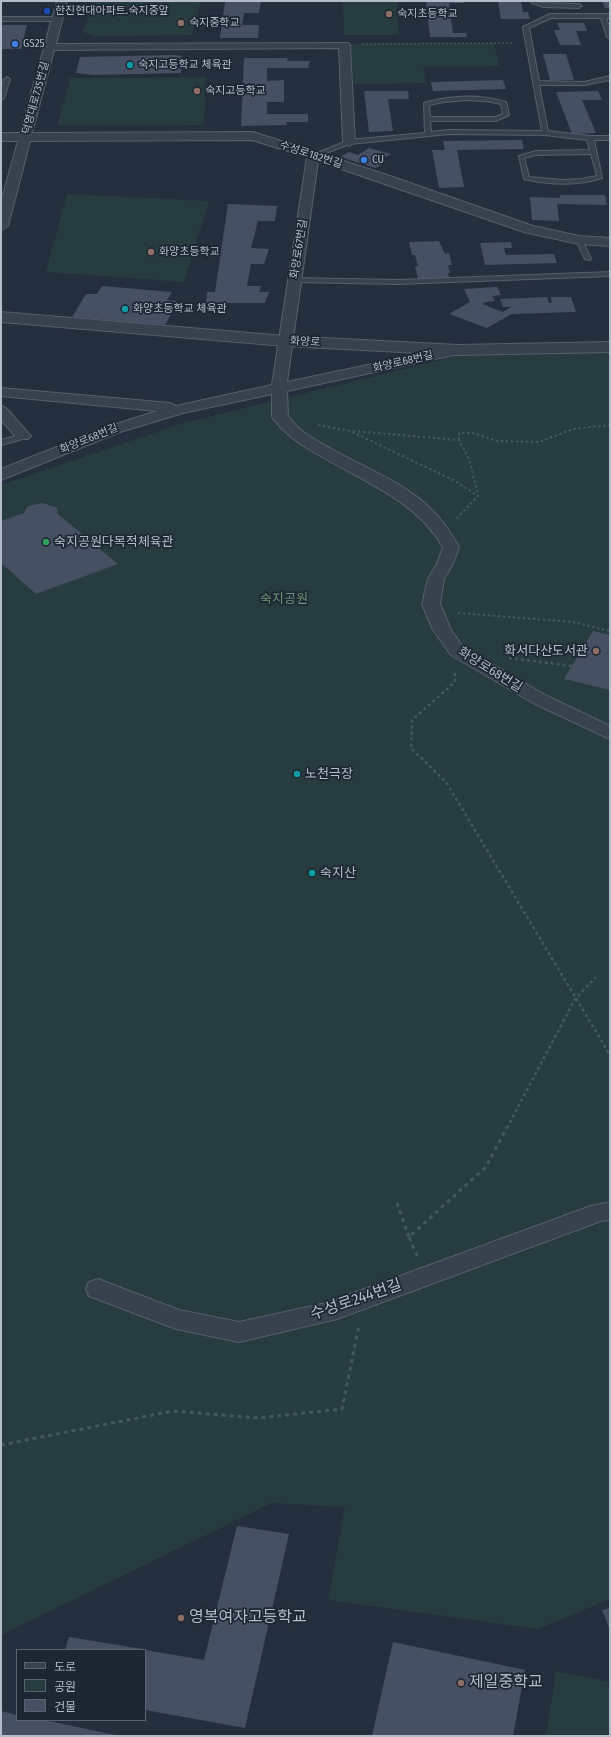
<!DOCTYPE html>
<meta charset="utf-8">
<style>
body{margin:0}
#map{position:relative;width:611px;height:1737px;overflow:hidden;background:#242f3e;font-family:"Fira Sans Condensed","Noto Sans KR",sans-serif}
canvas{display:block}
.frame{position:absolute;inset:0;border:2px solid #b4bcc9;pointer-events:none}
.legend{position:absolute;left:16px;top:1649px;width:130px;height:72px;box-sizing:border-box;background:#1d2633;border:1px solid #59626f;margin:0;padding:5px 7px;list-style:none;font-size:12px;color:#b4bcc9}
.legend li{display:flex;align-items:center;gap:8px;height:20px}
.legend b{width:20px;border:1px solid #59626f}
</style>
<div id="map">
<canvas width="611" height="1737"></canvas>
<div class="frame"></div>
<ul class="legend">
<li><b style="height:5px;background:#38414e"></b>도로</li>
<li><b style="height:11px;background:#263c3f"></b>공원</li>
<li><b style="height:11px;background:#455162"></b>건물</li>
</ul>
</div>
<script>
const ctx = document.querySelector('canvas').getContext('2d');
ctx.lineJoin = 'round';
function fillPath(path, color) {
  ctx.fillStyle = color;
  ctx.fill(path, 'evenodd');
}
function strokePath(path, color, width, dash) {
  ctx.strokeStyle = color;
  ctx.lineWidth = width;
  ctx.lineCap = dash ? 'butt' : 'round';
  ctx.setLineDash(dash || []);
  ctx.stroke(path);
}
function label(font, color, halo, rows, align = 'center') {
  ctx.font = font + ' "Fira Sans Condensed","Noto Sans KR",sans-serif';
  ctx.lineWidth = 3.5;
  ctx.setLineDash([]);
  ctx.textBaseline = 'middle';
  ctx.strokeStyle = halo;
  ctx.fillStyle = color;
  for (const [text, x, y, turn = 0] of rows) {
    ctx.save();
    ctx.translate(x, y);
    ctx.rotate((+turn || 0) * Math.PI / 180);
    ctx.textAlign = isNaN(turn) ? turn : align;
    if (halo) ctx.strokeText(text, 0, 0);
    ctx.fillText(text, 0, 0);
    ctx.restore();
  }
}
const green = new Path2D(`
 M 93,1 L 201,1 L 192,35 L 94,36 L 83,32 Z
 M 343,1 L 397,1 L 399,35 L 344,35 Z
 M 494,43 L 499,66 L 423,67 L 426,83 L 354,84 L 350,44 Z
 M 206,77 L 204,125 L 63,126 L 58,124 L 70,78 Z
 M 67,194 L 209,201 L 184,282 L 46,272 Z
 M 610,352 L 610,1599 L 538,1629 L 328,1600 L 345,1507 L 272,1503 L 1,1635 L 1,485 L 180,424 L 464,354 Z
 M 556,1671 L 610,1682 L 610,1736 L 546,1736 Z`);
const building = new Path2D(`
 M 225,1 L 261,1 L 259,13 L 244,13 L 242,25 L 259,25 L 258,38 L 220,38 Z
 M 426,1 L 463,1 L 464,3 L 449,3 L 453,33 L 466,33 L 467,37 L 430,37 Z
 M 602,1 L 610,1 L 610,8 L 605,8 Z
 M 498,2 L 521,2 L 523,12 L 528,12 L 530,19 L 501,19 Z
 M 557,23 L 584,23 L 587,31 L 576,31 L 581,45 L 560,45 L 554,30 L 560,30 Z
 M 2,25 L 27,25 L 21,49 L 1,49 Z
 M 543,54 L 566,54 L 574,80 L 550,80 Z
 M 174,55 L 182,56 L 181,73 L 93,75 L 76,73 L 80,57 Z
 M 244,58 L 288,58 L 287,61 L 310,61 L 308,68 L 267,68 L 267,81 L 284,80 L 284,102 L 267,102 L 267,114 L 308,114 L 308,122 L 286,122 L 287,125 L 241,126 Z
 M 503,80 L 506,89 L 433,91 L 431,82 Z
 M 364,91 L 408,91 L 409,99 L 388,99 L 393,131 L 369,132 Z
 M 598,91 L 602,100 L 582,100 L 596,133 L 572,134 L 556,92 Z
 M 522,140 L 524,149 L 457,150 L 464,187 L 439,188 L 432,150 L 445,150 L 443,141 Z
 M 369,148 L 391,154 L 377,162 L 384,163 L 376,168 L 340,157 L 349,152 L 358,155 Z
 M 560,195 L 605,195 L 607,205 L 557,204 L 559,221 L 532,220 L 530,197 L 560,198 Z
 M 228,204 L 277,206 L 275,221 L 258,221 L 251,248 L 269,249 L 264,264 L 251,264 L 247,286 L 261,286 L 259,292 L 269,292 L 265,303 L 206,303 L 207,292 L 215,292 Z
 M 439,241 L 445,254 L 449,253 L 452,265 L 448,265 L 450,273 L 448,273 L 449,278 L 418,279 L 415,266 L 418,266 L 415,255 L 412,255 L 409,242 Z
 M 511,242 L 512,248 L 504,248 L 506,255 L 554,254 L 557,263 L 485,265 L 480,243 Z
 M 102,286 L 172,292 L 167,300 L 178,301 L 165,325 L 72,317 L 86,294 L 97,294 Z
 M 497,287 L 501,295 L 492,296 L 495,301 L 486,302 L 482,304 L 503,312 L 511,307 L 503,307 L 500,299 L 547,297 L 549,303 L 552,303 L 551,297 L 571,297 L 576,312 L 512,314 L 487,328 L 449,314 L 470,302 L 464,289 Z
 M 43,503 L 57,508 L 58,514 L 118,564 L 36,594 L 1,563 L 1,521 L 24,513 L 27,507 L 32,505 Z
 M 593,631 L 610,635 L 610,690 L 564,679 Z
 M 237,1526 L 289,1534 L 245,1728 L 145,1710 L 145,1650 L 204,1660 Z
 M 610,1608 L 610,1630 L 602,1610 Z
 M 69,1637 L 142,1649 L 142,1650 L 65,1650 Z
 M 393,1642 L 525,1670 L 513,1736 L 372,1736 Z
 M 1,1711 L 17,1715 L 17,1720 L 44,1720 L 120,1736 L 1,1736 Z`);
const pathFar3 = new Path2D(`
 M 362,44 L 513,43`);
const pathFar2 = new Path2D(`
 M 318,425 L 350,431 L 455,481 L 478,496 L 456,519
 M 353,431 L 459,440 L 469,459 L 478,495
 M 459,440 L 459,433 L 472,433 L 497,441 L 539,442 L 573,429 L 610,425
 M 458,613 L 573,622 L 610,631`);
const pathFar1 = new Path2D(`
 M 509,658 L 572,666
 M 455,673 L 455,682 L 412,720 L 411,748 L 446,782 L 610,1055
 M 507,1128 L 575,999 L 596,977`);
const path = new Path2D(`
 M 397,1203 L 409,1237
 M 417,1256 L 409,1237 L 486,1167 L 507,1127
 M 1,1445 L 173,1411 L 258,1418 L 342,1409 L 359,1325`);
const service = new Path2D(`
 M 532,1 L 544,3 L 579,4 L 582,6 L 579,8 L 544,7 L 532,3 Z
 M 550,14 L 610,14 L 610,18 L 606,18 L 610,29 L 610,39 L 607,37 L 601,18 L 551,18 L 529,28 L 539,81 L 584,82 L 610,76 L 610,80 L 584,85 L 539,85 L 548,131 L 590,136 L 610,136 L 610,140 L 594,140 L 602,178 C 577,186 550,185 524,179 L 519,156 L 536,151 L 590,150 L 587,140 L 545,135 L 449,134 L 350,144 L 315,157 L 310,156 L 349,140 L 425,133 L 424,103 C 451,95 479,94 506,102 L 509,115 L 496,121 L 430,121 L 431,132 L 449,130 L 542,131 L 523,27 ZM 465,100 L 486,101 L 501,104 L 503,114 L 495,117 L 430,117 L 429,105 L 444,102 ZM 591,154 L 597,176 L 582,179 L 563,180 L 529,177 L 524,158 L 536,155 Z
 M 1,17 L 57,17 L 60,19 L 57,21 L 1,21 Z
 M 7,77 L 10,79 L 4,98 L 1,100 L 1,89 L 4,79 Z
 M 579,238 L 582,240 L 591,259 L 590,260 L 585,259 L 576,240 Z
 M 610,272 L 610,276 L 398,284 L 294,282 L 291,280 L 294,278 L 398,280 Z
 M 23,434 L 26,434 L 26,438 L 1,445 L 1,440 Z`);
const minor = new Path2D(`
 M 57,1 L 67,1 L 56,44 L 348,43 L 350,45 L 355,142 L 349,146 L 343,142 L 339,48 L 54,50 L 32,133 L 253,132 L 387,175 L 533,226 L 579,236 L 610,238 L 610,246 L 579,244 L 524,232 L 318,161 L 287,382 L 458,346 L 463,347 L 465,350 L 463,353 L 458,354 L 287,391 L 288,416 C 293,422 298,429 305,433 C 343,460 397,476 430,508 C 442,519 451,533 459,547 L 453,564 L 444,579 L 440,604 L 451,630 L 463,647 L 547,696 L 610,726 L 610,739 L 535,704 L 451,655 L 433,630 L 422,604 L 428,579 L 437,564 L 443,547 C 415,499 362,481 317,454 C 300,444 284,434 272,417 L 272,394 L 183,413 L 120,432 L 1,480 L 1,469 L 110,426 L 157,411 L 1,396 L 1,388 L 170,403 L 176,406 L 272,385 L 307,157 L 252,140 L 30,141 L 8,226 L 1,230 L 1,202 L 18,141 L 1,141 L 1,133 L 20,133 Z
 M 1,406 L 6,408 L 28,433 L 31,436 L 28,439 L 18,439 L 1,420 Z
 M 610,1202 L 610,1220 L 601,1221 L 337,1319 L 239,1342 L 176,1329 L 89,1296 L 86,1289 L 89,1282 L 98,1279 L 179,1310 L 239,1322 L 326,1303 L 591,1206 Z`);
const tertiary = new Path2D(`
 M 1,312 L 285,336 L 458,345 L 610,342 L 610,352 L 458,355 L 285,346 L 1,322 Z`);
const markers = [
 [47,11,4,"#1a4fb4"],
 [389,14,4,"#8d6e63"],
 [181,23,4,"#8d6e63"],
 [15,44,4,"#3f7fe0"],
 [130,65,4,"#0f9aa8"],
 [197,91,4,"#8d6e63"],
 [364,160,4,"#3f7fe0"],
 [151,252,4,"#8d6e63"],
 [125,309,4,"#0f9aa8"],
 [46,542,4,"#2e9e5b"],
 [596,651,4,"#8d6e63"],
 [297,774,4,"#0f9aa8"],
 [312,873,4,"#0f9aa8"],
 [181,1618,4,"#8d6e63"],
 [461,1683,4,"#8d6e63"]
];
const farPoinames = [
 ["한진현대아파트.숙지중앞",55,11],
 ["숙지초등학교",397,14],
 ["숙지중학교",189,23],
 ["GS25",23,44],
 ["숙지고등학교 체육관",138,65],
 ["숙지고등학교",205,91],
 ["CU",372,160],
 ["화양초등학교",159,252],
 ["화양초등학교 체육관",133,309]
];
const farStreetnames = [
 ["덕영대로735번길",36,98,-75],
 ["수성로182번길",311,155,18],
 ["화양로67번길",299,249,-81],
 ["화양로",305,342,3],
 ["화양로68번길",403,362,-13],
 ["화양로68번길",89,439,-22]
];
const poiNames = [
 ["숙지공원다목적체육관",54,542],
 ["화서다산도서관",588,651,"right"],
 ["노천극장",305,774],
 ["숙지산",320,873]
];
const parkNames = [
 ["숙지공원",284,599]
];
const streetNames = [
 ["화양로68번길",490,670,32]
];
const nearStreetnames = [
 ["수성로244번길",356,1300,-19]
];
const nearPoinames = [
 ["영복여자고등학교",189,1618],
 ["제일중학교",469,1683]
];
fillPath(green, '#263c3f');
fillPath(building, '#455162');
strokePath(service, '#565f6c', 2);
strokePath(minor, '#565f6c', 2);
strokePath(tertiary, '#565f6c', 2);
strokePath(pathFar3, '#44595c', 1.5, [2, 2]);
strokePath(pathFar2, '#44595c', 2, [2.5, 2.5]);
strokePath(pathFar1, '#44595c', 2.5, [3, 3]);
strokePath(path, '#44595c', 3, [4, 4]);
fillPath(service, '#38414e');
fillPath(minor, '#38414e');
fillPath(tertiary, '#38414e');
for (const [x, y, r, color] of markers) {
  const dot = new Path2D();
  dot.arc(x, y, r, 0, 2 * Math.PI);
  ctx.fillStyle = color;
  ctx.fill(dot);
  strokePath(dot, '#1d2633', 1.5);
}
label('11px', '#b4bcc9', '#1d2633', farPoinames, 'left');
label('11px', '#b4bcc9', '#1d2633', farStreetnames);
label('13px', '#b4bcc9', '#1d2633', poiNames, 'left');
label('13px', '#6b9a76', '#1d2633', parkNames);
label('13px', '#b4bcc9', '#1d2633', streetNames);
label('16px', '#b4bcc9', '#1d2633', nearStreetnames);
label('16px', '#b4bcc9', '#1d2633', nearPoinames, 'left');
</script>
